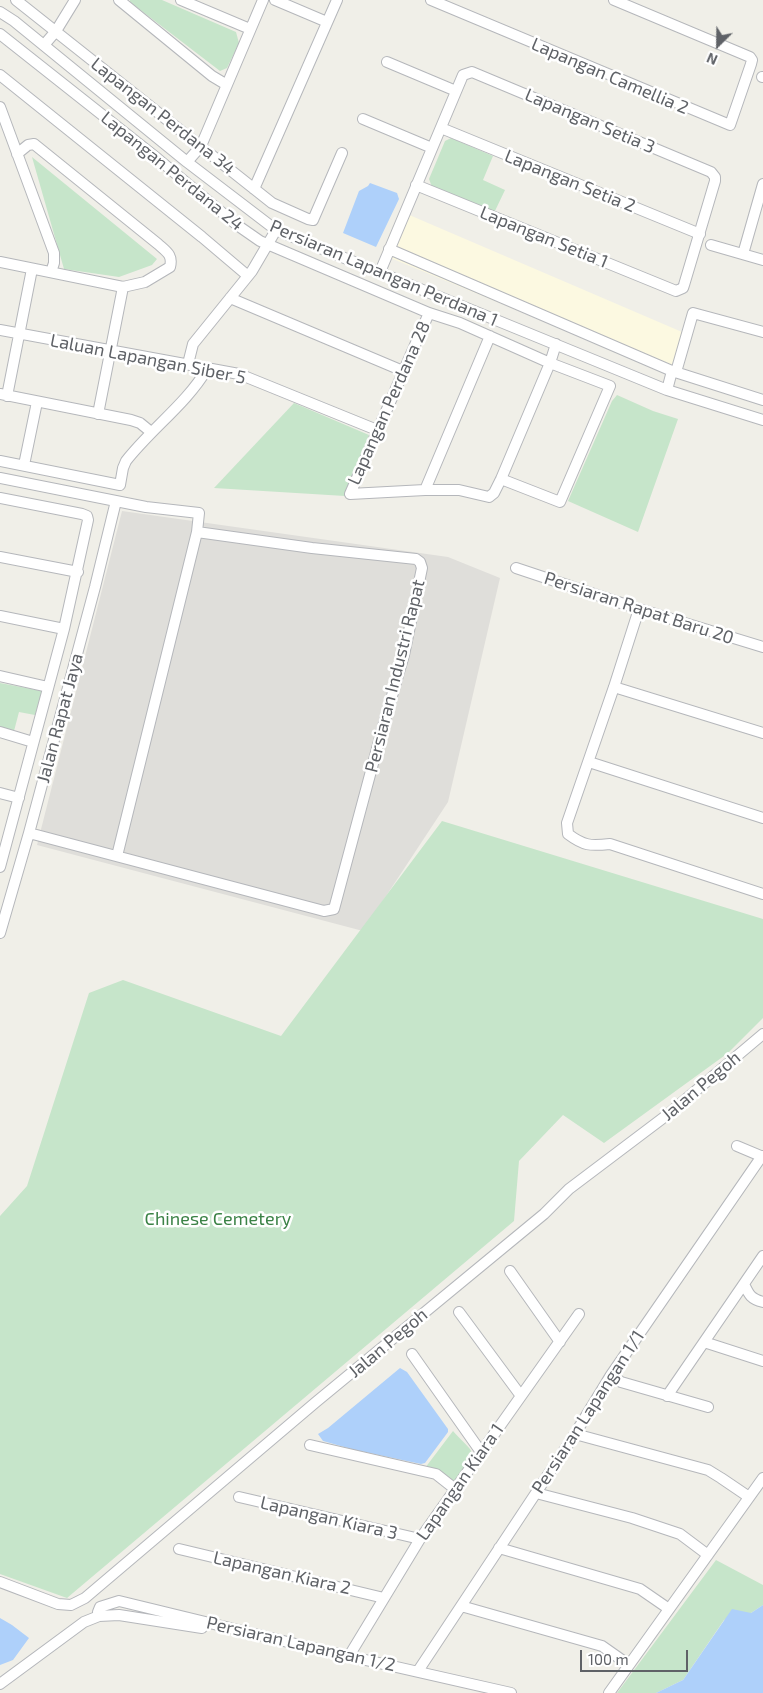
<!DOCTYPE html>
<style>
body{margin:0}
#map{position:relative;width:763px;height:1693px;overflow:hidden;background:#f0efe8;font-family:"Exo 2",sans-serif}
canvas{display:block}
.north{position:absolute;left:693px;top:20px;width:50px;height:50px;-webkit-text-stroke:4px #fff;paint-order:stroke;rotate:203deg;font-size:14px;font-weight:700;line-height:20px;text-align:center;color:#5f6267}
.north::after{content:'';display:block;margin:auto;width:18px;height:22px;background:#5f6267;clip-path:polygon(50% 0,100% 100%,50% 72%,0 100%)}
.scale{position:absolute;left:580px;top:1650px;width:108px;height:22px;box-sizing:border-box;border:2px solid #5f6267;border-top:0;padding-left:6px;font-size:15px;line-height:18px;white-space:nowrap;color:#5f6267;-webkit-text-stroke:4px #fff;paint-order:stroke}
</style>
<div id="map">
<canvas width="763" height="1693"></canvas>
<div class="north">N</div>
<div class="scale">100 m</div>
</div>
<script>
const ctx = document.querySelector('canvas').getContext('2d');
ctx.lineJoin = 'round';
function fillPath(path, color) {
  ctx.fillStyle = color;
  ctx.fill(path, 'evenodd');
}
function strokePath(path, color, width, dash) {
  ctx.strokeStyle = color;
  ctx.lineWidth = width;
  ctx.lineCap = dash ? 'butt' : 'round';
  ctx.setLineDash(dash || []);
  ctx.stroke(path);
}
function label(font, color, halo, rows, align = 'center') {
  ctx.font = font + ' "Exo 2",sans-serif';
  ctx.lineWidth = 5;
  ctx.setLineDash([]);
  ctx.textBaseline = 'middle';
  ctx.strokeStyle = halo;
  ctx.fillStyle = color;
  for (const [text, x, y, turn = 0] of rows) {
    ctx.save();
    ctx.translate(x, y);
    ctx.rotate((+turn || 0) * Math.PI / 180);
    ctx.textAlign = isNaN(turn) ? turn : align;
    if (halo) ctx.strokeText(text, 0, 0);
    ctx.fillText(text, 0, 0);
    ctx.restore();
  }
}
const commercial = new Path2D(`
 M 400,211 L 682,332 L 671,374 L 381,254 Z`);
const industrial = new Path2D(`
 M 122,511 L 448,557 L 500,578 L 448,802 L 363,931 L 37,845 Z`);
const green = new Path2D(`
 M 130,0 L 162,0 L 236,32 L 239,43 L 227,68 L 220,71 L 130,2 Z
 M 451,138 L 493,156 L 483,180 L 505,190 L 494,213 L 432,187 L 429,179 L 445,141 Z
 M 32,157 L 157,259 L 152,265 L 119,277 L 64,269 Z
 M 617,395 L 653,411 L 678,419 L 638,532 L 568,501 L 612,401 Z
 M 294,403 L 369,435 L 345,496 L 214,488 Z
 M 0,683 L 42,691 L 35,715 L 19,712 L 14,731 L 0,727 Z
 M 442,821 L 763,919 L 763,1018 L 728,1053 L 604,1143 L 563,1115 L 519,1161 L 514,1221 L 67,1598 L 0,1574 L 0,1216 L 27,1186 L 89,993 L 123,980 L 281,1036 Z
 M 453,1431 C 458,1437 465,1443 470,1449 C 477,1459 460,1476 455,1484 L 425,1468 Z
 M 716,1560 L 763,1585 L 763,1605 L 751,1613 L 724,1620 L 683,1680 L 656,1693 L 617,1693 Z`);
const water = new Path2D(`
 M 370,183 L 397,193 L 399,199 L 376,247 L 343,233 L 359,191 L 368,186 Z
 M 400,1368 L 407,1372 L 448,1429 L 448,1432 L 425,1463 L 421,1464 L 355,1450 L 323,1441 L 318,1434 L 328,1428 Z
 M 763,1605 L 763,1693 L 656,1693 L 683,1680 L 732,1609 L 751,1613 Z
 M 0,1618 L 12,1625 L 29,1638 L 13,1660 L 0,1665 Z`);
const minor = new Path2D(`
 M 16,0 L 272,203 L 308,219 L 313,220 L 342,153
 M 119,0 L 212,76 L 227,85
 M 181,0 L 250,29
 M 275,0 L 327,22
 M 431,0 L 730,125 L 751,64 L 752,60 L 750,57 L 614,0
 M 0,12 L 14,21 L 187,162 L 276,230 L 667,390 L 763,420
 M 0,34 L 158,159 L 237,225 L 260,241 L 429,313 L 460,323 L 550,363 L 610,386 L 560,502 L 501,479
 M 44,45 L 56,31 L 75,0
 M 387,62 L 456,91
 M 0,75 L 202,237 L 248,276
 M 762,77 L 763,77
 M 0,107 L 54,253 L 54,263 L 51,272
 M 363,119 L 432,148
 M 441,128 L 700,234
 M 187,162 L 201,146 L 263,0
 M 254,189 L 337,0
 M 711,245 L 763,260
 M 389,249 L 672,371 L 763,400
 M 743,254 L 763,184
 M 0,262 L 123,287 L 145,282 L 170,267 C 173,255 167,252 158,244 L 34,144 L 28,145 L 17,154
 M 380,272 L 463,75 L 472,72 L 711,172 L 715,177 L 715,181 L 684,285 L 683,288 L 676,291 L 416,185
 M 230,298 L 403,371
 M 429,313 L 350,494 L 425,490 L 459,490 L 489,497 L 494,493 L 501,479 L 550,363 L 556,344
 M 0,330 L 239,374 L 377,430
 M 188,364 L 193,344 L 252,271 L 276,230
 M 676,372 L 693,313 L 763,332
 M 667,390 L 672,371
 M 0,394 L 131,420 L 140,423 L 151,432
 M 7,396 L 32,269
 M 98,414 L 123,287
 M 0,461 L 120,485 L 123,468 L 126,461 C 151,429 187,403 207,369
 M 24,465 L 37,402
 M 0,478 L 146,507 L 199,513 L 197,532
 M 425,490 L 490,336
 M 0,498 L 82,514 L 87,516 L 88,520 L 64,629 L 0,867
 M 0,557 L 78,572
 M 516,568 L 639,609 L 763,647
 M 639,609 L 614,687 L 567,823 L 568,834 C 584,846 590,846 610,844 L 763,894
 M 0,616 L 64,629
 M 0,676 L 48,687
 M 614,687 L 763,733
 M 0,732 L 33,742
 M 589,762 L 763,818
 M 0,793 L 19,798
 M 29,833 L 324,911 L 334,909 L 382,730 L 404,655 L 422,568 L 420,562 L 416,559 L 312,548 L 197,532 L 117,856
 M 0,933 L 29,833 L 95,587 L 116,501
 M 737,1146 L 763,1157
 M 510,1271 L 560,1342
 M 744,1284 C 749,1295 751,1299 763,1302
 M 459,1312 L 521,1396
 M 704,1342 L 763,1361
 M 412,1354 L 481,1452
 M 611,1375 L 621,1382 L 708,1407
 M 667,1396 L 763,1256
 M 575,1434 L 708,1470 L 721,1478 L 749,1497
 M 310,1445 L 436,1474 L 455,1489
 M 536,1493 L 632,1518 L 680,1534 L 708,1555
 M 239,1497 L 420,1539
 M 499,1548 L 640,1589 L 669,1609
 M 179,1549 L 384,1598
 M 0,1582 L 58,1604 L 71,1605 L 85,1598 L 316,1402 L 544,1214 L 569,1189 L 667,1115 L 763,1034
 M 461,1606 L 602,1646 L 629,1665
 M 99,1616 L 98,1612 L 100,1607 L 119,1601 L 304,1646 L 511,1693
 M 349,1656 L 420,1539 L 579,1314
 M 418,1671 L 575,1434 L 611,1375 L 762,1156
 M 0,1684 L 84,1622 L 99,1616 L 119,1615 L 202,1628
 M 609,1693 L 763,1478`);
const streetNames = [
 ["Lapangan Camellia 2",610,76,23],
 ["Lapangan Perdana 34",163,116,38],
 ["Lapangan Setia 3",590,121,23],
 ["Lapangan Perdana 24",172,171,39],
 ["Lapangan Setia 2",570,181,22],
 ["Lapangan Setia 1",544,237,22],
 ["Persiaran Lapangan Perdana 1",384,273,23],
 ["Laluan Lapangan Siber 5",148,359,11],
 ["Lapangan Perdana 28",389,403,-66],
 ["Persiaran Rapat Baru 20",639,608,18],
 ["Persiaran Industri Rapat",395,676,-76],
 ["Jalan Rapat Jaya",60,718,-75],
 ["Jalan Pegoh",701,1086,-40],
 ["Jalan Pegoh",388,1343,-40],
 ["Persiaran Lapangan 1/1",588,1412,-57],
 ["Lapangan Kiara 1",460,1482,-55],
 ["Lapangan Kiara 3",329,1518,13],
 ["Lapangan Kiara 2",282,1573,13],
 ["Persiaran Lapangan 1/2",301,1644,13]
];
const parkNames = [
 ["Chinese Cemetery",218,1219]
];
fillPath(commercial, '#fcf9e1');
fillPath(industrial, '#dfdeda');
fillPath(green, '#c6e5ca');
fillPath(water, '#aed0fa');
strokePath(minor, '#b5b7bb', 12);
strokePath(minor, '#fff', 10);
label('18px', '#5f6267', '#fff', streetNames);
label('18px', '#3b8246', '#fff', parkNames);
</script>
